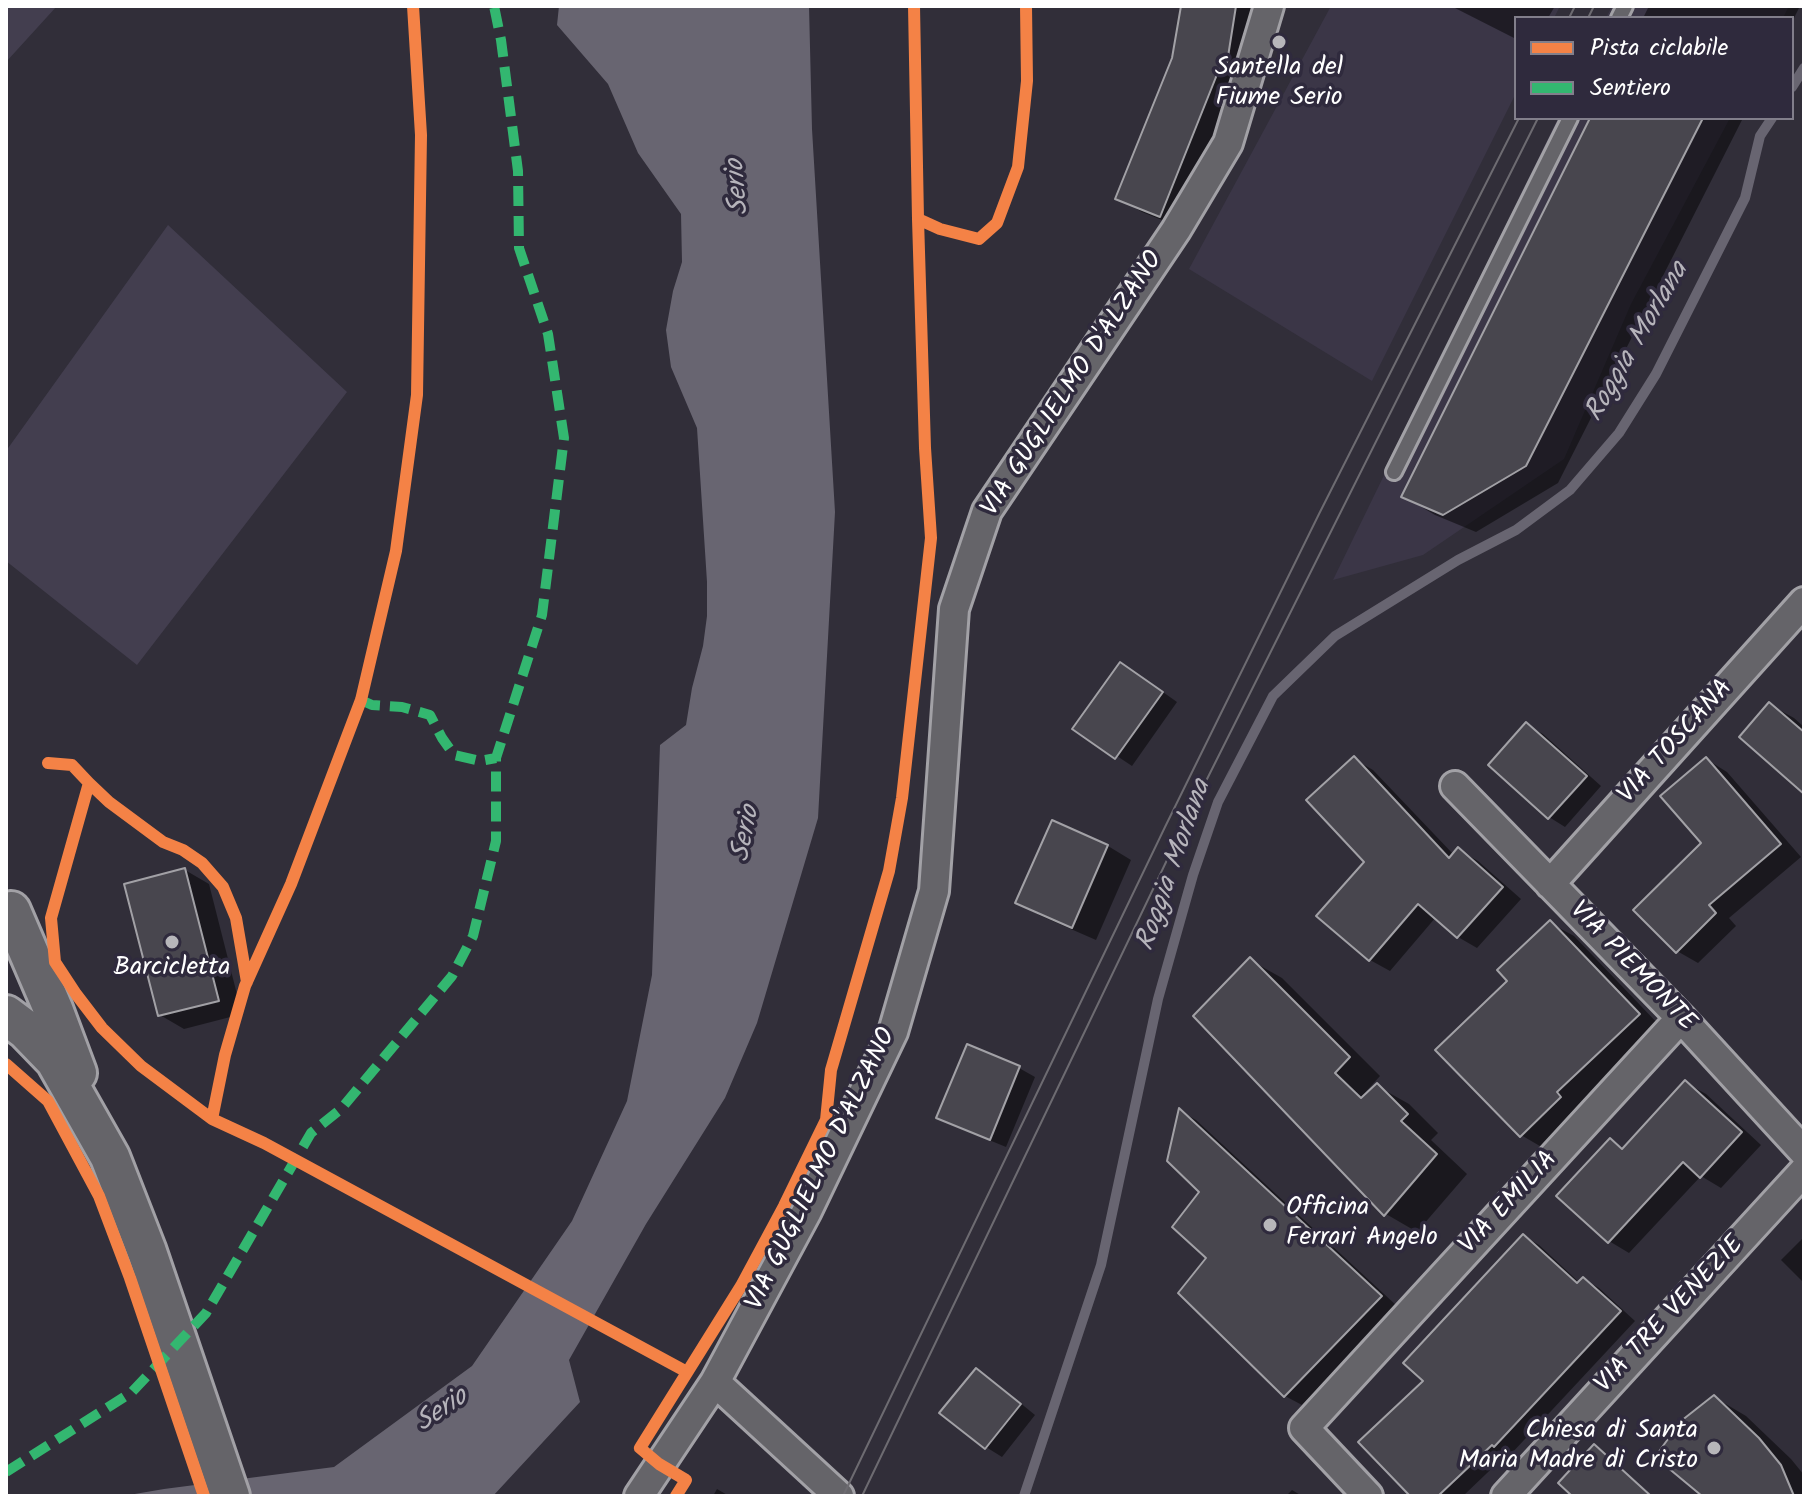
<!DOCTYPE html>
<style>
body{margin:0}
#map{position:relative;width:1810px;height:1502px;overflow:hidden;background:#312e39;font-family:Kalam,sans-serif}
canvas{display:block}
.frame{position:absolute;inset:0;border:8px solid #fff;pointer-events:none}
.legend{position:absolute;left:1514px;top:16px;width:280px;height:104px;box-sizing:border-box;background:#2f2a3d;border:2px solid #827f8b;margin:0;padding:10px 14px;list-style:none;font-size:24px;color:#fff}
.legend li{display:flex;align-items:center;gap:16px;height:40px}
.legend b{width:40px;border:2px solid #827f8b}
</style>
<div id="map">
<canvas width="1810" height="1502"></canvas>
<div class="frame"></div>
<ul class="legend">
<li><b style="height:10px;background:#f48246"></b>Pista ciclabile</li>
<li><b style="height:10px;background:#33b770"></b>Sentiero</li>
</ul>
</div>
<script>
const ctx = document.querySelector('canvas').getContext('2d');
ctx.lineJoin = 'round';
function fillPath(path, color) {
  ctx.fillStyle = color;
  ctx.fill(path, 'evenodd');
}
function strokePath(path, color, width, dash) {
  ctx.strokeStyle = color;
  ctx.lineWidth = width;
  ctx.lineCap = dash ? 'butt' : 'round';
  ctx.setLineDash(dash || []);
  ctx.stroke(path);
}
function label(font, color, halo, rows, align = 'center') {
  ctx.font = font + ' Kalam,sans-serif';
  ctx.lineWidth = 7;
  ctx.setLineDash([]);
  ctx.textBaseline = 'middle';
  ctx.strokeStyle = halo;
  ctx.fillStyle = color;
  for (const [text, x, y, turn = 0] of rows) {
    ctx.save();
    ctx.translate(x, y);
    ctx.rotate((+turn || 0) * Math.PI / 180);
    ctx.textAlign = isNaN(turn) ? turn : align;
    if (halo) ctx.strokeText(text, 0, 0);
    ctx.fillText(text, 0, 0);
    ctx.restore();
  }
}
const built = new Path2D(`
 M 1331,6 L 1560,6 L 1554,18 L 1516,18 L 1516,93 L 1372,381 L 1189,269 Z
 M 1612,6 L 1789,6 L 1783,18 L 1606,18 Z
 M 1558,118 L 1730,118 L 1631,304 L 1564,459 L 1423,555 L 1333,580 Z`);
const green = new Path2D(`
 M 6,6 L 57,6 L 6,62 Z
 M 168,225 L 347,392 L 137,665 L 6,561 L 6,451 Z`);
const water = new Path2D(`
 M 559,6 L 809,6 L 812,129 L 835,512 L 818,818 L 757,1023 L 725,1098 L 646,1224 L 569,1360 L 580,1402 L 493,1496 L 123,1496 L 164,1489 L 334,1467 L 472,1366 L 572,1221 L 627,1101 L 652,975 L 660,745 L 686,725 L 692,688 L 703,646 L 707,616 L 707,582 L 697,428 L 671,367 L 666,330 L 673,291 L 682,262 L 681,214 L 638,153 L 608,84 L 557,25 Z`);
const shadow = new Path2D(`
 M 1183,6 L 1262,6 L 1184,229 L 1142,212 L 1118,198 L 1174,59 Z
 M 1451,6 L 1555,6 L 1548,18 L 1516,18 L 1516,39 Z
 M 1649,6 L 1800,6 L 1792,22 L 1792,18 L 1643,18 Z
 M 1593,118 L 1743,118 L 1558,483 L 1476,532 L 1435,515 L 1403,496 Z
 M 1136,673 L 1177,702 L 1132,766 L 1075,728 Z
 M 1770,705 L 1794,718 L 1804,727 L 1804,792 Z
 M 1527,725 L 1543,734 L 1601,786 L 1565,827 L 1549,817 L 1491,765 Z
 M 1354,759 L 1373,770 L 1454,855 L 1459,850 L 1478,861 L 1521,899 L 1477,948 L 1458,937 L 1436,917 L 1390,971 L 1370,960 L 1319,916 L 1367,861 Z
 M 1706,759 L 1727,772 L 1801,857 L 1729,918 L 1736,926 L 1698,963 L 1677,951 L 1704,844 Z
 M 1053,822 L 1108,846 L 1131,860 L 1096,940 L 1041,916 L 1017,902 Z
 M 185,870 L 209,884 L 242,1014 L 184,1029 L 160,1015 Z
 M 1550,923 L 1574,936 L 1662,1028 L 1580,1107 L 1584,1111 L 1545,1149 L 1521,1135 L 1510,981 Z
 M 1250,960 L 1282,978 L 1380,1076 L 1362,1096 L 1365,1098 L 1377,1086 L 1409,1104 L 1438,1133 L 1431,1140 L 1467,1174 L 1417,1232 L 1386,1214 L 1196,1016 Z
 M 968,1046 L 1019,1068 L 1035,1077 L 1006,1147 L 955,1126 L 939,1117 Z
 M 1686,1083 L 1706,1094 L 1761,1145 L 1721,1188 L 1701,1176 L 1629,1253 L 1609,1241 L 1610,1140 L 1625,1149 Z
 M 1180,1111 L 1196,1120 L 1397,1306 L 1302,1405 L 1285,1396 L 1209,1258 L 1202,1191 Z
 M 1524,1236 L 1539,1245 L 1580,1283 L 1584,1279 L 1599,1288 L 1635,1321 L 1511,1454 L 1508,1453 L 1463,1496 L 1412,1496 Z
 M 1804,1237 L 1804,1283 L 1781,1260 Z
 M 976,1370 L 992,1380 L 1035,1415 L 1002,1457 L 986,1447 Z
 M 1714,1397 L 1746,1416 L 1791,1459 L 1804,1475 L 1804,1496 L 1705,1496 Z
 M 717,1489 L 729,1496 L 713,1496 Z
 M 1292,1490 L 1302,1496 L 1286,1496 Z`);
const stream = new Path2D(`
 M 1792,87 L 1804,68
 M 1024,1496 L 1101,1265 L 1158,999 L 1193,875 L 1218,802 L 1273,696 L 1335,636 L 1458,560 L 1516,530 L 1570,490 L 1619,433 L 1656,374 L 1745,198 L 1760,136 L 1772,118`);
const building = new Path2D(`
 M 1181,6 L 1236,6 L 1227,63 L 1222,62 L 1160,217 L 1115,199 L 1172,58 Z
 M 1590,118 L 1703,118 L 1526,466 L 1443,515 L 1401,497 Z
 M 1120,662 L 1163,692 L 1115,759 L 1072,729 Z
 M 1769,702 L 1804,732 L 1804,794 L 1739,737 Z
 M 1526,722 L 1587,776 L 1548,819 L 1488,765 Z
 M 1354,756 L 1449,858 L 1458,847 L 1503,887 L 1457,938 L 1418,904 L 1369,961 L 1316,916 L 1364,862 L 1306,800 Z
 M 1706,757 L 1781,844 L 1709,905 L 1716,913 L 1676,953 L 1633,910 L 1701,843 L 1660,796 Z
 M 1052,820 L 1108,845 L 1072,928 L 1015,903 Z
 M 185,868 L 219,1001 L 158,1016 L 124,884 Z
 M 1550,920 L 1640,1014 L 1557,1092 L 1561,1097 L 1520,1137 L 1435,1050 L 1507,981 L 1497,970 Z
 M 1250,957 L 1350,1057 L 1335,1073 L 1361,1098 L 1377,1083 L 1408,1114 L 1401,1121 L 1437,1154 L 1384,1216 L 1193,1016 Z
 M 967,1044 L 1020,1066 L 990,1140 L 936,1118 Z
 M 1685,1080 L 1742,1132 L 1700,1178 L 1683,1162 L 1608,1243 L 1556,1196 L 1610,1138 L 1622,1149 Z
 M 1179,1108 L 1382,1296 L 1284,1397 L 1178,1293 L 1206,1258 L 1172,1227 L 1199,1192 L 1167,1161 Z
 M 1523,1234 L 1577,1283 L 1583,1277 L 1621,1311 L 1494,1447 L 1492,1445 L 1438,1496 L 1410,1496 L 1358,1442 L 1423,1381 L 1403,1363 Z
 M 976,1368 L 1021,1404 L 985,1449 L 939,1413 Z
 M 1714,1395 L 1759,1438 L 1781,1465 L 1794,1496 L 1702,1496 L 1655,1457 L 1681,1421 Z
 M 1594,1444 L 1651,1496 L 1572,1496 L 1558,1483 Z`);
const lane = new Path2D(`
 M 1619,18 L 1625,6
 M 1394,472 L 1570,118`);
const street = new Path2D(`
 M 1455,786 L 1681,1018 L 1804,1152
 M 1550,884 L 1804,602
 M 715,1382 L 839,1496
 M 639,1496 L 715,1382 L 807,1211 L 893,1032 L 934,891 L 954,609 L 987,511 L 1176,230 L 1228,143 L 1269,6
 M 1368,1496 L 1304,1428 L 1681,1018
 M 1506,1496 L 1804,1171`);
const secondary = new Path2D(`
 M 11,911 L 53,1009 L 77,1073
 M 6,1015 L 26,1030 L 55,1060 L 110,1157 L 147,1252 L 230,1496`);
const tram = new Path2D(`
 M 1569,18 L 1575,6
 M 1588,18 L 1594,6
 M 843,1496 L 1165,827 L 1319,514 L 1519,118
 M 862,1496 L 1179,835 L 1538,118`);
const quiet = new Path2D(`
 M 361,700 L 372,705 L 402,707 L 430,715 L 442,738 L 454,755 L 480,761 L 496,758
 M 6,1472 L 132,1392 L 206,1313 L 311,1133 L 341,1109 L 452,976 L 473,936 L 496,841 L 496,758 L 542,615 L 564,438 L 548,334 L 519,248 L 518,171 L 501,40 L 494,6`);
const cycleway = new Path2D(`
 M 918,219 L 940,229 L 979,239 L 997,223 L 1018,167 L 1027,81 L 1026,6
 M 48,763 L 72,765 L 89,783 L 51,918 L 55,962 L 76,994 L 102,1028 L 141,1066 L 212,1119 L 264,1143 L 687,1372
 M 89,783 L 109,802 L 163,842 L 183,850 L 202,863 L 223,887 L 236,918 L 247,982
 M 6,1064 L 48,1101 L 99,1196 L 130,1278 L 204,1496
 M 212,1119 L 225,1055 L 245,986 L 291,884 L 361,700 L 396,551 L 417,395 L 421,135 L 413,6
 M 676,1496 L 686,1480 L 659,1464 L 640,1448 L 741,1286 L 784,1206 L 826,1120 L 831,1070 L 889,871 L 902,798 L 931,538 L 925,448 L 918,219 L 914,6`);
const markers = [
 [1279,42,8,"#b7b6ba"],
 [172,942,8,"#b7b6ba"],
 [1270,1225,8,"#b7b6ba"],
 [1714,1448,8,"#b7b6ba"]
];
const poiNames = [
 ["Santella del",1279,70],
 ["Fiume Serio",1279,100],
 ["Barcicletta",172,970],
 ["Officina",1286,1210,"left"],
 ["Ferrari Angelo",1286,1240,"left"],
 ["Chiesa di Santa",1698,1433,"right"],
 ["Maria Madre di Cristo",1698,1463,"right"]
];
const streetNames = [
 ["VIA GUGLIELMO D'ALZANO",1074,385,-57],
 ["VIA TOSCANA",1677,743,-48],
 ["VIA PIEMONTE",1631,968,46],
 ["VIA GUGLIELMO D'ALZANO",823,1170,-64],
 ["VIA EMILIA",1510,1204,-47],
 ["VIA TRE VENEZIE",1671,1316,-47]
];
const waterNames = [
 ["Serio",740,187,-95],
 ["Roggia Morlana",1639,343,-60],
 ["Serio",748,834,-79],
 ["Roggia Morlana",1176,866,-71],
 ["Serio",443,1412,-34]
];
fillPath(built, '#3b3647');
fillPath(green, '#433e4f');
fillPath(water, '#686571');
fillPath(shadow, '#0007');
strokePath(stream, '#686571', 10);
fillPath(building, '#48464e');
strokePath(building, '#a2a1a6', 2);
strokePath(lane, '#a2a1a6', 20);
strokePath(street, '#a2a1a6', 34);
strokePath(secondary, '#a2a1a6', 44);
strokePath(lane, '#656469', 14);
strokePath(street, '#656469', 28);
strokePath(secondary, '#656469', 38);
strokePath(tram, '#6d6b71', 2);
strokePath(quiet, '#33b770', 10, [20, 10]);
strokePath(cycleway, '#f48246', 12);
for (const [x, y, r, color] of markers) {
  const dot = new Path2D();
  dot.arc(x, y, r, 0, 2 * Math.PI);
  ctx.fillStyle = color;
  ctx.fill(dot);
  strokePath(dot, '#2f2a3d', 3);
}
label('26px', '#fff', '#2f2a3d', poiNames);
label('26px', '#fff', '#2f2a3d', streetNames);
label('italic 28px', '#b6b4bb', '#2f2a3d', waterNames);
</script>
